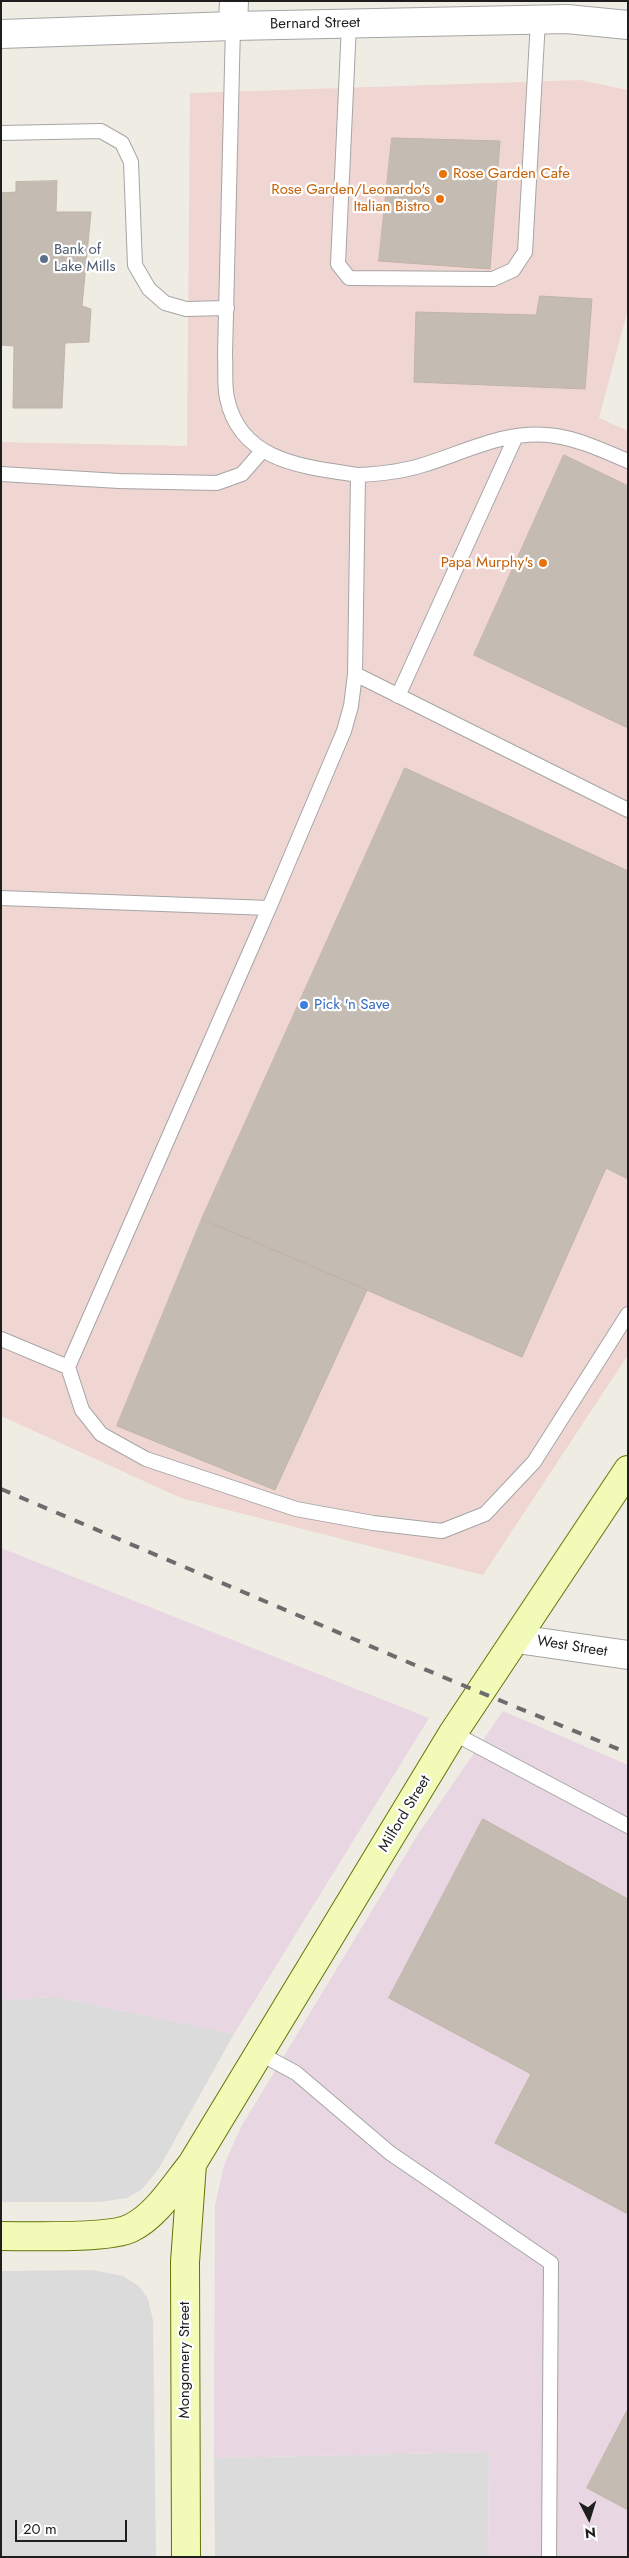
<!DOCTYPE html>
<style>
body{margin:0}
#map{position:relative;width:629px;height:2558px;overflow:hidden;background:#efece4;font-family:Jost,sans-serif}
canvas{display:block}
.frame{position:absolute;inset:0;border:2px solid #1e1e1e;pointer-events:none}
.north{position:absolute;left:564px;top:2493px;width:50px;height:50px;-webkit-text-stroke:4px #fff;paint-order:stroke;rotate:175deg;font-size:14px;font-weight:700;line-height:20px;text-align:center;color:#1e1e1e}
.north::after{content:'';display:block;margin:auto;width:18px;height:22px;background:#1e1e1e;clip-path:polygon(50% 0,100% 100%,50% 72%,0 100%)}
.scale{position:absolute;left:15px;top:2520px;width:112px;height:22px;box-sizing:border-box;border:2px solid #1e1e1e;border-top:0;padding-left:6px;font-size:15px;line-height:18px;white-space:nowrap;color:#1e1e1e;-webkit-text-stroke:4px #fff;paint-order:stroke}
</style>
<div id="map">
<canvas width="629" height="2558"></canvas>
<div class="frame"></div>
<div class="north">N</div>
<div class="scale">20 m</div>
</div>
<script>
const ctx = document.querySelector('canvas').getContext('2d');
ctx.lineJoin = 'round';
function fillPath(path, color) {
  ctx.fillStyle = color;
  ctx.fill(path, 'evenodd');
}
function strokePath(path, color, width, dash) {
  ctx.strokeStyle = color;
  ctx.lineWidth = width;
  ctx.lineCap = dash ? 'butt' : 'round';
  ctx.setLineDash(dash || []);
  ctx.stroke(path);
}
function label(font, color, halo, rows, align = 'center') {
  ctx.font = font + ' Jost,sans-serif';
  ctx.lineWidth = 4.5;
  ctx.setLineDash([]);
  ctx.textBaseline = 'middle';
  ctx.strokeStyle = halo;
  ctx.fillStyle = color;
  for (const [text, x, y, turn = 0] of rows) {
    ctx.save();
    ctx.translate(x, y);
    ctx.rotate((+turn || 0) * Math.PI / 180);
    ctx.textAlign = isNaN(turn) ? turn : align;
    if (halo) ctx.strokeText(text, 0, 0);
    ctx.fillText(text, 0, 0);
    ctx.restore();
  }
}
const residential = new Path2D(`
 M 56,1997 L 234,2034 L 158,2170 L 142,2189 L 127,2198 L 100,2202 L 1,2202 L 1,2000 Z
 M 93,2270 L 123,2276 L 139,2286 L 148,2299 L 153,2320 L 156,2557 L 1,2557 L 1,2271 Z
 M 489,2452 L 488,2557 L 215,2557 L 214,2458 Z`);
const commercial = new Path2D(`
 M 580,80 L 628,90 L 628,309 L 599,418 L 628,431 L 628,1355 L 483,1575 L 181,1498 L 1,1416 L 1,442 L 187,446 L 190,93 Z`);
const industrial = new Path2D(`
 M 1,1548 L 429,1718 L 234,2034 L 56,1997 L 1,2000 Z
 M 503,1711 L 628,1765 L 628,2557 L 488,2557 L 489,2452 L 214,2458 L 215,2206 L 224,2165 L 241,2127 L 417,1836 Z`);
const building = new Path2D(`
 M 392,138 L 500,141 L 490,269 L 379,261 Z
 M 57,181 L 56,212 L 91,212 L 82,306 L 91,309 L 89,342 L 65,343 L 62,408 L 13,408 L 14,346 L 1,345 L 1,193 L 16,192 L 16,182 Z
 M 540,296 L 592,299 L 585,389 L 414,382 L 416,312 L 536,315 Z
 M 564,455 L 628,486 L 628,728 L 474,655 Z
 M 405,768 L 628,871 L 628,1179 L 606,1168 L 522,1357 L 202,1219 Z
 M 202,1219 L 367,1290 L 275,1490 L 117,1426 Z
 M 483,1819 L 628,1899 L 628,2214 L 495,2143 L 531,2074 L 389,1998 Z
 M 628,2409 L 628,2510 L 587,2488 Z`);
const service = new Path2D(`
 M 349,24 L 338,264 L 349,278 L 493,279 L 513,270 L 525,252 L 538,20
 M 1,133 L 101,131 L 122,143 L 131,162 L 135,265 L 149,289 L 165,303 L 186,309 L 227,308
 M 1,474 L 119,481 L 217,483 L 242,474 L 263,450
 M 358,475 C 380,474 401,472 423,465 C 466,452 508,428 556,436 C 581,440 604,451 628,461
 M 355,674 L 628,810
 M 398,696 L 516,436
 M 1,898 L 269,908 L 344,731 L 351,706 L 355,674 L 358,475 C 305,467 240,462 227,398 C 224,384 226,369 225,355 L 233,26
 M 1,1339 L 68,1367 L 269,908
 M 68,1367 L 82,1410 L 101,1434 L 146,1459 L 296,1509 L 373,1523 L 442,1531 L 485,1514 L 534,1462 L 628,1314
 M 453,1733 L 628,1826
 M 259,2053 L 296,2073 L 390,2153 L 551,2263 L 549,2557`);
const minor = new Path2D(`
 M 233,26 L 234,1
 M 1,34 L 233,26 L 567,19 L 628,25`);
const tertiary = new Path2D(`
 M 517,1639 L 628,1655`);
const secondary = new Path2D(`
 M 1,2236 C 29,2236 110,2239 131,2228 C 157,2215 174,2186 192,2164 L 453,1733 L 628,1470
 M 186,2557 L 185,2262 L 192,2164`);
const rail = new Path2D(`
 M 1,1489 L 443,1677 L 628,1753`);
const markers = [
 [443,174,5,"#e8710a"],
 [440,199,5,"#e8710a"],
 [44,259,5,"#5c6f8a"],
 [543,563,5,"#e8710a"],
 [304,1005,5,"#3f7fe0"]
];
const streetNames = [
 ["Bernard Street",315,24,-1],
 ["West Street",572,1647,9],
 ["Milford Street",405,1814,-59],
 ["Mongomery Street",185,2360,-90]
];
const foodNames = [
 ["Rose Garden Cafe",453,174,"left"],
 ["Rose Garden/Leonardo's",430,190],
 ["Italian Bistro",430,207],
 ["Papa Murphy's",533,563]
];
const serviceNames = [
 ["Bank of",54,250],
 ["Lake Mills",54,267]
];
const shopNames = [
 ["Pick 'n Save",314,1005]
];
fillPath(residential, '#dcdbdb');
fillPath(commercial, '#f0d6d3');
fillPath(industrial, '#e8d6e3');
fillPath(building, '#c4bcb3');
strokePath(building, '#c1b4a6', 1);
strokePath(service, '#a5a5a5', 16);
strokePath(minor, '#a5a5a5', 30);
strokePath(tertiary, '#a5a5a5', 30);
strokePath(secondary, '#607604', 30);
strokePath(service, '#fff', 14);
strokePath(minor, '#fff', 28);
strokePath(tertiary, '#fff', 28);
strokePath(secondary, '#f1fab7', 28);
strokePath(rail, '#6c6c6c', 4, [10, 10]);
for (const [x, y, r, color] of markers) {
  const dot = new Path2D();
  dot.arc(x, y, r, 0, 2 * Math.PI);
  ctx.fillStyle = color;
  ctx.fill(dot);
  strokePath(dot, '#fff', 2);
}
label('15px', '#1e1e1e', '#fff', streetNames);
label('15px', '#c56008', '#fff', foodNames, 'right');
label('15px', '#4e5e75', '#fff', serviceNames, 'left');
label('15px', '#366cbe', '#fff', shopNames, 'left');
</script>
